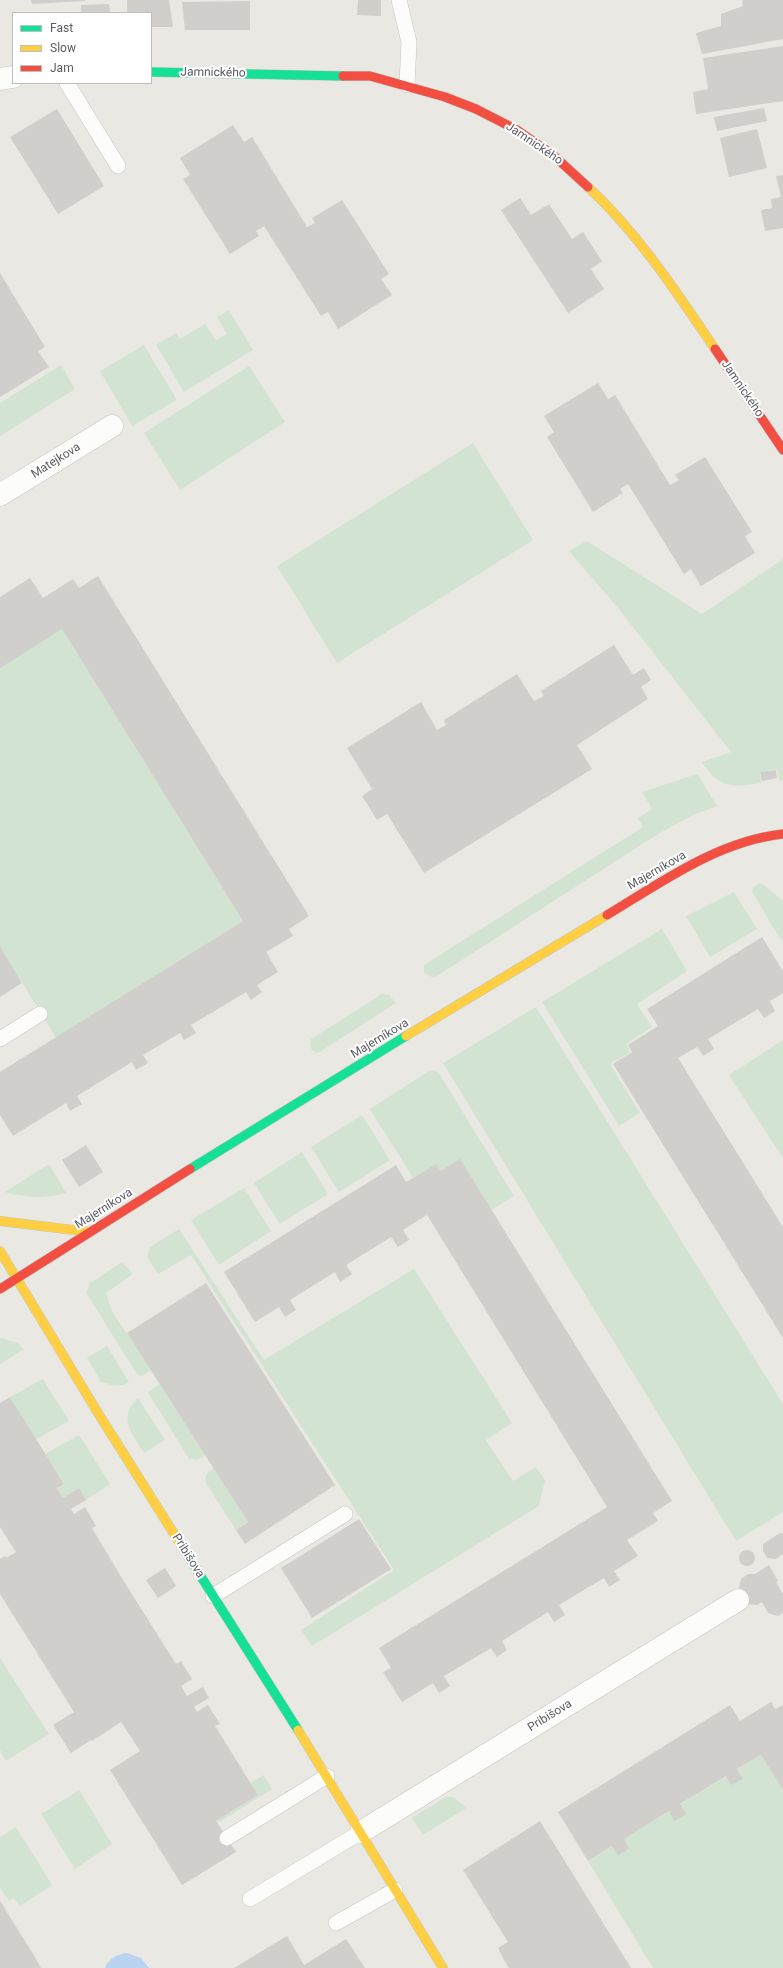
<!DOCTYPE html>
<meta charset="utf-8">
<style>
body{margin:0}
#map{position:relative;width:783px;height:1968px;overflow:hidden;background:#e9e8e3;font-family:Roboto,sans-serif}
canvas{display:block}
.legend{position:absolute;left:12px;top:12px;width:140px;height:72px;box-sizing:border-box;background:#fff;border:1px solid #bdbec0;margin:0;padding:5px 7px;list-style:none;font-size:12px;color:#5a5c61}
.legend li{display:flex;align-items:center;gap:8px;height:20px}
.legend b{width:20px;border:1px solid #bdbec0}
</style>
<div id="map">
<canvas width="783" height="1968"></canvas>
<ul class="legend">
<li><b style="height:5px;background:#16e098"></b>Fast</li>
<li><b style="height:5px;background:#ffcf43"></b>Slow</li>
<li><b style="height:5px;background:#f24e42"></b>Jam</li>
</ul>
</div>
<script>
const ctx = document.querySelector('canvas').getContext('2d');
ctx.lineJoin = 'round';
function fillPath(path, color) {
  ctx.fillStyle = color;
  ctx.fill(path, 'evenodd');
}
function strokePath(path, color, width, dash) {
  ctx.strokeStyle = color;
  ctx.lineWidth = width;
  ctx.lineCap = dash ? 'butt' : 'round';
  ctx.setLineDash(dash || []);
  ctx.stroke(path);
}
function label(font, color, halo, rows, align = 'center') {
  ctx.font = font + ' Roboto,sans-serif';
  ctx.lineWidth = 4;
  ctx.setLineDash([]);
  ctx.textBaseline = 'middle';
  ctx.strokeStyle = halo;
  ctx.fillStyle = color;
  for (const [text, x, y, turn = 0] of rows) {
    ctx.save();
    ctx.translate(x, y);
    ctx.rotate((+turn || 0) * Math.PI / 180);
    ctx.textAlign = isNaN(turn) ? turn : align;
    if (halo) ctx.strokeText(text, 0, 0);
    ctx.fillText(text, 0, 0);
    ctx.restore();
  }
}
const green = new Path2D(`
 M 229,310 L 253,350 L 184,392 L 156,345 L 176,333 L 180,339 L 205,324 L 216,340 L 227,334 L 217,317 Z
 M 144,345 L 177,400 L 132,426 L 100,371 Z
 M 61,365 L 75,389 L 0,436 L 0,403 Z
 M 249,366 L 285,422 L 180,490 L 144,433 Z
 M 473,443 L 533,540 L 337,663 L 277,566 Z
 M 587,541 L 702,614 L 783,559 L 783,780 L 779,781 L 777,769 L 760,772 L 761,783 C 733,788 718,788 702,762 L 731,752 L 618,608 L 569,551 Z
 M 62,629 L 243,921 L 56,1038 L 0,946 L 0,667 Z
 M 697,774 L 717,806 L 693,815 L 658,834 L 434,978 L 424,973 L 424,965 L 643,827 L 638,818 L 652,809 L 642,792 Z
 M 759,883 L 764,885 L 783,901 L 783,938 L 781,940 L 752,892 L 754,887 Z
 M 734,892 L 757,929 L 710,957 L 686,916 Z
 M 662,929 L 687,971 L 637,1004 L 652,1027 L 626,1044 L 630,1052 L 610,1064 L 640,1113 L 619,1126 L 542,1002 Z
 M 382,994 L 389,995 L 396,1003 L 318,1053 L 312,1050 L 310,1046 L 311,1039 Z
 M 536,1007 L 783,1404 L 783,1512 L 736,1541 L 443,1063 Z
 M 783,1040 L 783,1158 L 729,1075 Z
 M 434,1070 L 439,1073 L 514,1196 L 491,1210 L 441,1171 L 436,1164 L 413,1178 L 370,1109 L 429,1071 Z
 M 362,1115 L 390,1160 L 339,1192 L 311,1147 Z
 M 302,1152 L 328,1194 L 280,1224 L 254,1183 Z
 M 49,1164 L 66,1193 C 43,1199 28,1198 5,1192 Z
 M 244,1188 L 271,1231 L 219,1265 L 191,1220 Z
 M 179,1229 L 264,1360 L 414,1269 L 512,1423 L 486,1440 L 513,1481 L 536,1467 L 545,1480 L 539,1506 L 312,1646 L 301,1630 L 394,1570 L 191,1255 L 158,1274 L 147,1257 L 150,1247 Z
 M 122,1262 L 133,1274 L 106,1293 L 112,1311 L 151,1370 L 142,1376 L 137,1374 L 86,1293 L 90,1283 Z
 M 2,1338 L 18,1343 L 24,1349 L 0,1364 L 0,1339 Z
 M 107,1346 L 129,1382 C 119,1388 112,1385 101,1382 L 87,1358 Z
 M 43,1379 L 69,1421 L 36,1439 L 10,1397 Z
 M 160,1384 L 205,1455 L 198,1460 L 189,1459 L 148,1392 Z
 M 138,1398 L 165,1440 L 144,1453 C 132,1435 117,1416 138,1398 Z
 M 79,1435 L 110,1484 L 86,1500 L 79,1488 L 63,1498 L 57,1488 L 64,1483 L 45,1454 Z
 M 214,1468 L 248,1522 L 236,1530 L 206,1483 C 204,1475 207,1473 214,1468 Z
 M 0,1658 L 49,1734 L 6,1761 L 0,1750 Z
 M 761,1755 L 783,1790 L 783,1968 L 653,1968 L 588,1861 Z
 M 263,1775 L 272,1789 L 218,1823 L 216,1821 L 258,1795 L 251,1783 Z
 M 79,1790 L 112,1844 L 75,1869 L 41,1814 Z
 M 446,1797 L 454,1797 L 466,1808 L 423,1835 L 412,1818 Z
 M 16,1827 L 52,1885 L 20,1906 L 14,1898 L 9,1901 L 0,1887 L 0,1837 Z`);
const water = new Path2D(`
 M 127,1953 L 141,1958 L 149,1968 L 105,1968 C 109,1959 117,1954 127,1953 Z`);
const building = new Path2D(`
 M 31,0 L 85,0 L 85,1 L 32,4 Z
 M 127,0 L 169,0 L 173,27 L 151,27 L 151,13 L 127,13 Z
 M 358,0 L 381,0 L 381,16 L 357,15 Z
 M 742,0 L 783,0 L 783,39 L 702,54 L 696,33 L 721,26 L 721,14 L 743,6 Z
 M 250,1 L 250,30 L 185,30 L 182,2 Z
 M 109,4 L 110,13 L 81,13 L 81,5 Z
 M 783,46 L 783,101 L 696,114 L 693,92 L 708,89 L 703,58 Z
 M 764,108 L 767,121 L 717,131 L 714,117 Z
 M 57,109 L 104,186 L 58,214 L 10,137 Z
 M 233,125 L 244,142 L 252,137 L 307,227 L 315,223 L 312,218 L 342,200 L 389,274 L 381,279 L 392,295 L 338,329 L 328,312 L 321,316 L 264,226 L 256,231 L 259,236 L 230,254 L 183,179 L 190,175 L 180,158 Z
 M 757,129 L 767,168 L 729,177 L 720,138 Z
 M 783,175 L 783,228 L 765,231 L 761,210 L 772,208 L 771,199 L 781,197 L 776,176 Z
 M 520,198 L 531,215 L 549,204 L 572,239 L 583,232 L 602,261 L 591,269 L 604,289 L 568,313 L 501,210 Z
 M 0,273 L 45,347 L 38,351 L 49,367 L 0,397 Z
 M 598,383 L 608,399 L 615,395 L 670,485 L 679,480 L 675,475 L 705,457 L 752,532 L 745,536 L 755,553 L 701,586 L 691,569 L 684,574 L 628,484 L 620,489 L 623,493 L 593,512 L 547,437 L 554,432 L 544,416 Z
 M 98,576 L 309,916 L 289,929 L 293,936 L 266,952 L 278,972 L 257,985 L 262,992 L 251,1000 L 246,992 L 191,1025 L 196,1033 L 184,1040 L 180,1033 L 143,1055 L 148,1063 L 136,1070 L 132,1062 L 77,1096 L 82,1104 L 75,1108 L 70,1111 L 66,1103 L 13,1136 L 0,1115 L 0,1072 L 243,921 L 62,629 L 0,668 L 0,597 L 30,578 L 43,598 L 73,579 L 79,588 Z
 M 614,645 L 633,675 L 644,668 L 651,680 L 641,687 L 648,699 L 577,745 L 592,769 L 424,873 L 387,814 L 377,820 L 362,796 L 372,789 L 347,748 L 421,702 L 437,730 L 446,725 L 444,720 L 517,674 L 534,701 L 544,696 L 541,691 Z
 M 776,770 L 777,778 L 762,781 L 760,772 Z
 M 762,937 L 783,971 L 783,993 L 770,1001 L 775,1011 L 764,1018 L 758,1009 L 708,1039 L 714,1049 L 708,1053 L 703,1056 L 697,1047 L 678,1058 L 783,1227 L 783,1338 L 613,1064 L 632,1052 L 628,1045 L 658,1026 L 647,1009 Z
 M 0,946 L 22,983 L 0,997 Z
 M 86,1145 L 103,1172 L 79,1187 L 62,1160 Z
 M 460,1159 L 672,1501 L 653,1513 L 658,1521 L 627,1540 L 638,1556 L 614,1571 L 620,1580 L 609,1587 L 604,1578 L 559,1605 L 565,1615 L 554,1622 L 548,1612 L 502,1641 L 507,1650 L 497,1657 L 491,1648 L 444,1676 L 450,1686 L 439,1693 L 433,1683 L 402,1702 L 383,1672 L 391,1668 L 379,1648 L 607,1507 L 427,1215 L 403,1230 L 409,1240 L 398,1247 L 391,1237 L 346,1265 L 352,1274 L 340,1282 L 335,1272 L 290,1300 L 296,1310 L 285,1317 L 279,1307 L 255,1322 L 224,1272 L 396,1165 L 406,1182 L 436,1164 L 441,1171 Z
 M 206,1283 L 335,1485 L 245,1544 L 236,1530 L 248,1522 L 127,1333 Z
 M 10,1397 L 64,1484 L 57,1488 L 63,1498 L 79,1488 L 86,1500 L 71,1509 L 74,1514 L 85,1507 L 96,1526 L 92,1528 L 123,1580 L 176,1664 L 181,1661 L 192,1679 L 181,1686 L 187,1696 L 203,1687 L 209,1698 L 194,1707 L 197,1712 L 208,1705 L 220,1724 L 215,1726 L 258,1795 L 216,1821 L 236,1852 L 182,1885 L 110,1770 L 140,1751 L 121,1722 L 92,1741 L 91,1740 L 71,1753 L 53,1725 L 74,1712 L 0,1594 L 0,1559 L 5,1556 L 6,1558 L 16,1552 L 0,1527 L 0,1403 Z
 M 359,1519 L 391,1569 L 312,1618 L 281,1568 Z
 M 780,1533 L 783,1534 L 783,1554 L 776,1559 L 767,1558 L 763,1551 L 763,1544 Z
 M739 1558a8 8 0 1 1 16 0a8 8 0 1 1-16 0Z
 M 769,1565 L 778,1581 L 776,1582 L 783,1594 L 783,1613 L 778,1616 L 768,1613 L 762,1602 L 757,1605 L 748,1604 L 739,1588 L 741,1579 L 748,1574 L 755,1574 Z
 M 165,1568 L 176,1586 L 158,1598 L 146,1580 Z
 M 771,1702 L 775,1709 L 783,1705 L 783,1790 L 761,1755 L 737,1769 L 743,1779 L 731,1785 L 726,1776 L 680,1804 L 686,1814 L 680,1818 L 674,1821 L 669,1811 L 624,1839 L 629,1848 L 624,1852 L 618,1855 L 612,1846 L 588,1861 L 558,1812 L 730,1705 L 740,1721 Z
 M 540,1821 L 631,1968 L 509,1968 L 504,1960 L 498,1948 L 508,1942 L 463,1870 Z
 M 0,1901 L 35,1957 L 41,1968 L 0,1968 Z
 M 287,1936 L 304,1965 L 346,1939 L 365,1968 L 234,1968 Z`);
const lane = new Path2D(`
 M 399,0 L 409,42 L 407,85
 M 67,83 L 118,166
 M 0,1039 L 40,1014
 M 213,1596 L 345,1514
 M 227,1838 L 327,1776
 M 250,1899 L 361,1832
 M 336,1923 L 395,1890`);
const street = new Path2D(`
 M 0,79 L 13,77
 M 0,495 L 112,426
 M 361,1832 L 738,1600`);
const fast = new Path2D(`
 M 151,72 L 343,76
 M 190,1169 L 406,1036
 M 181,1545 L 298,1730`);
const slow = new Path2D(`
 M 588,187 C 638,233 677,293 715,349
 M 406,1036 L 607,915
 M 0,1221 L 90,1232
 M 0,1251 L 98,1413 L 181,1545
 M 298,1730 L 443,1968`);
const jam = new Path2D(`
 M 343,76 L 370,76 L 445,97 L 476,109 L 517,130 L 553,155 L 588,187
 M 715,349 L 783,450
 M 607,915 C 662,882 718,841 783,834
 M 0,1289 L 190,1169`);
const streetNames = [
 ["Jamnického",213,73,1],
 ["Jamnického",534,144,34],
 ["Jamnického",742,389,56],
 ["Matejkova",56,461,-32],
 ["Majerníkova",657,871,-30],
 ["Majerníkova",380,1039,-31],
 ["Majerníkova",104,1209,-32],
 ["Pribišova",188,1556,58],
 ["Pribišova",550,1716,-32]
];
fillPath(green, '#d2e4d1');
fillPath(water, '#bad3f0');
fillPath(building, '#d0cfcc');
strokePath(lane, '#c6c5c4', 16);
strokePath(street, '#c6c5c4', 23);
strokePath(fast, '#c5c5c3', 10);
strokePath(slow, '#c5c5c3', 10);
strokePath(jam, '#c5c5c3', 10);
strokePath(lane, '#fcfcfb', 15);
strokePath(street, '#fcfcfb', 22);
strokePath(fast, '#16e098', 9);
strokePath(slow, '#ffcf43', 9);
strokePath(jam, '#f24e42', 9);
label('12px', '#5a5c61', '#fff', streetNames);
</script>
